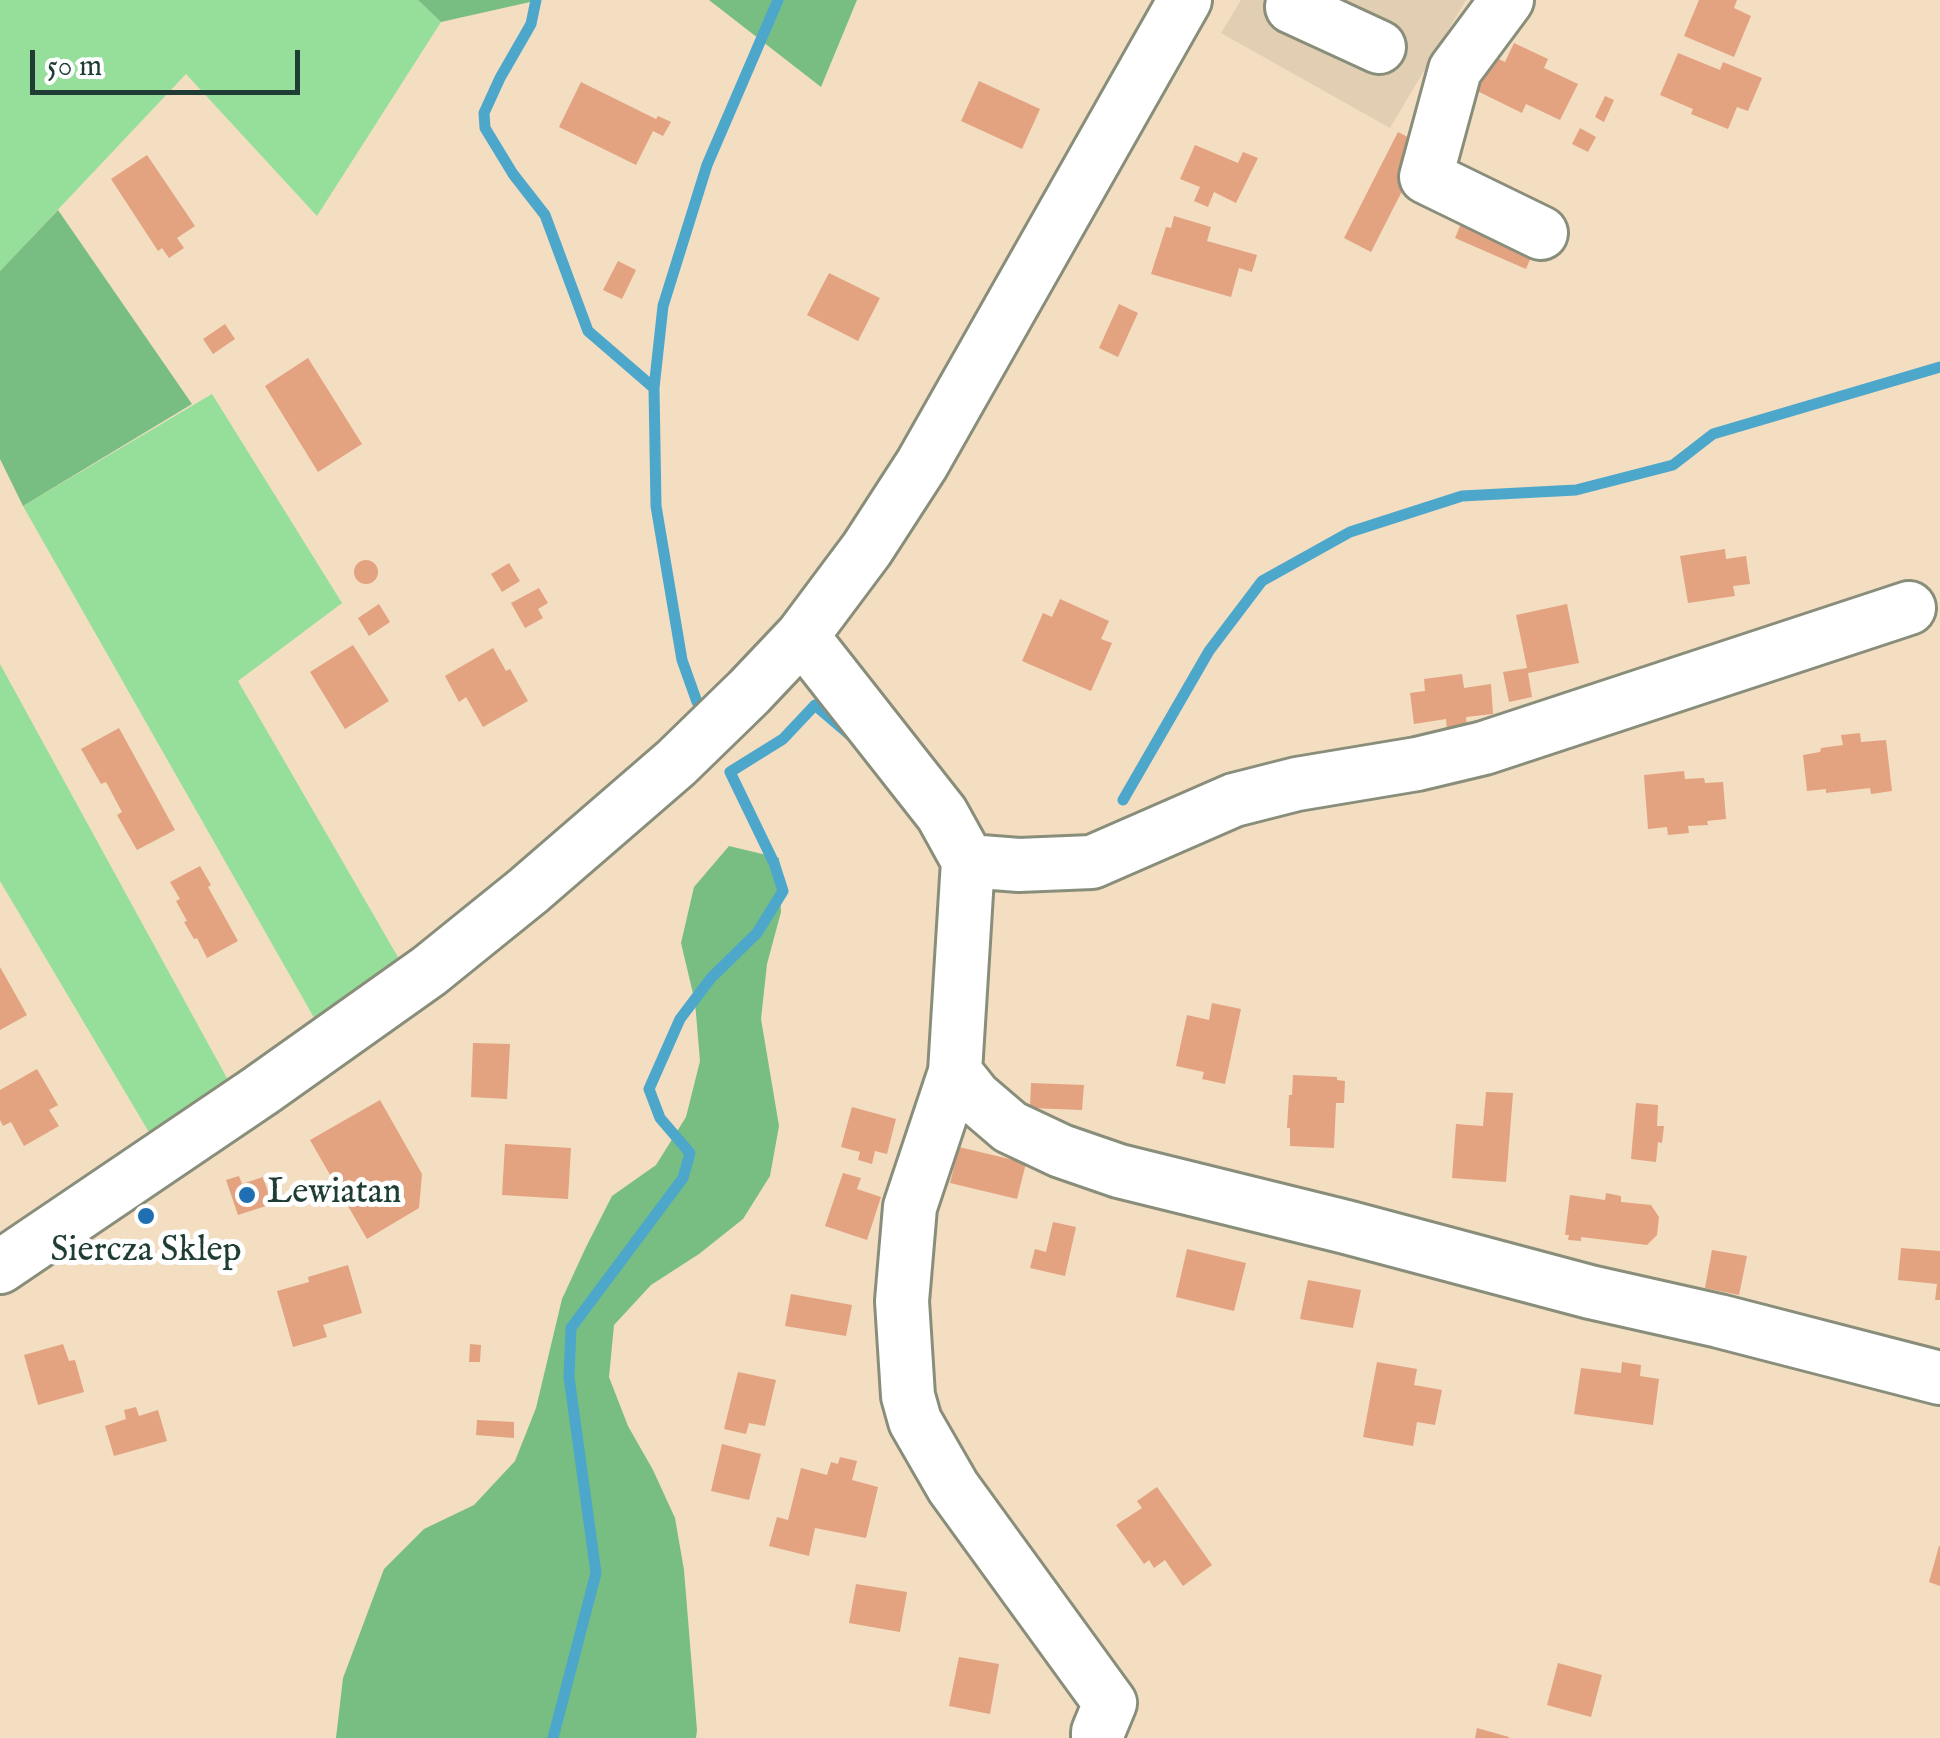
<!DOCTYPE html>
<style>
body{margin:0}
#map{position:relative;width:1940px;height:1738px;overflow:hidden;background:#f3dec2;font-family:"IM FELL English",serif}
canvas{display:block}
.scale{position:absolute;left:30px;top:50px;width:270px;height:45px;box-sizing:border-box;border:5px solid #1f3d34;border-top:0;padding-left:12px;font-size:30px;line-height:35px;white-space:nowrap;color:#1f3d34;-webkit-text-stroke:8px #fff;paint-order:stroke}
</style>
<div id="map">
<canvas width="1940" height="1738"></canvas>
<div class="scale">50 m</div>
</div>
<script>
const ctx = document.querySelector('canvas').getContext('2d');
ctx.lineJoin = 'round';
function fillPath(path, color) {
  ctx.fillStyle = color;
  ctx.fill(path, 'evenodd');
}
function strokePath(path, color, width, dash) {
  ctx.strokeStyle = color;
  ctx.lineWidth = width;
  ctx.lineCap = dash ? 'butt' : 'round';
  ctx.setLineDash(dash || []);
  ctx.stroke(path);
}
function label(font, color, halo, rows, align = 'center') {
  ctx.font = font + ' "IM FELL English",serif';
  ctx.lineWidth = 10;
  ctx.setLineDash([]);
  ctx.textBaseline = 'middle';
  ctx.strokeStyle = halo;
  ctx.fillStyle = color;
  for (const [text, x, y, turn = 0] of rows) {
    ctx.save();
    ctx.translate(x, y);
    ctx.rotate((+turn || 0) * Math.PI / 180);
    ctx.textAlign = isNaN(turn) ? turn : align;
    if (halo) ctx.strokeText(text, 0, 0);
    ctx.fillText(text, 0, 0);
    ctx.restore();
  }
}
const built = new Path2D(`
 M 1241,0 L 1466,0 L 1390,128 L 1221,33 Z`);
const green = new Path2D(`
 M 0,0 L 418,0 L 441,22 L 317,216 L 186,74 L 0,271 Z
 M 212,394 L 342,603 L 238,681 L 402,964 L 317,1023 L 23,506 Z
 M 0,664 L 228,1080 L 150,1134 L 0,881 Z`);
const forest = new Path2D(`
 M 418,0 L 539,0 L 441,22 Z
 M 709,0 L 857,0 L 821,87 Z
 M 58,210 L 192,404 L 23,506 L 0,459 L 0,271 Z
 M 729,846 L 779,858 L 781,912 L 767,964 L 761,1019 L 779,1126 L 770,1176 L 743,1219 L 699,1254 L 651,1285 L 614,1325 L 609,1377 L 628,1426 L 653,1470 L 675,1518 L 684,1570 L 697,1730 L 696,1738 L 336,1738 L 343,1678 L 384,1569 L 424,1529 L 474,1505 L 515,1461 L 536,1408 L 562,1299 L 586,1247 L 612,1196 L 656,1165 L 686,1117 L 700,1061 L 695,1002 L 681,943 L 694,887 Z`);
const stream = new Path2D(`
 M 536,0 L 531,24 L 500,78 L 484,113 L 485,128 L 513,174 L 545,215 L 588,331 L 654,388
 M 697,702 L 682,660 L 656,506 L 654,388 L 663,306 L 707,165 L 778,0
 M 1123,800 L 1209,651 L 1262,581 L 1350,532 L 1462,496 L 1576,490 L 1673,465 L 1713,434 L 1940,367
 M 553,1738 L 596,1573 L 569,1377 L 571,1328 L 683,1178 L 690,1153 L 660,1118 L 649,1089 L 680,1019 L 711,978 L 757,933 L 783,891 L 774,863 L 730,772 L 783,739 L 815,705 L 850,735`);
const building = new Path2D(`
 M 1699,0 L 1737,0 L 1734,8 L 1751,16 L 1734,57 L 1684,36 Z
 M 1514,43 L 1548,59 L 1544,68 L 1578,84 L 1560,120 L 1526,104 L 1522,113 L 1461,83 L 1478,49 L 1505,62 Z
 M 1678,53 L 1720,70 L 1723,62 L 1762,78 L 1748,111 L 1737,107 L 1728,129 L 1691,114 L 1693,109 L 1660,95 Z
 M 979,81 L 1040,109 L 1022,149 L 961,121 Z
 M 581,82 L 656,119 L 658,116 L 671,122 L 663,136 L 653,131 L 636,165 L 559,127 Z
 M 1605,96 L 1614,100 L 1604,122 L 1595,117 Z
 M 1580,128 L 1596,137 L 1588,152 L 1572,144 Z
 M 1398,132 L 1425,146 L 1371,252 L 1344,238 Z
 M 1195,145 L 1238,163 L 1243,152 L 1258,158 L 1236,203 L 1214,192 L 1208,207 L 1194,201 L 1200,187 L 1180,179 Z
 M 147,155 L 195,226 L 177,238 L 184,248 L 169,258 L 162,248 L 158,251 L 111,179 Z
 M 1465,214 L 1536,245 L 1526,269 L 1455,238 Z
 M 1174,216 L 1211,227 L 1207,241 L 1257,255 L 1252,272 L 1239,268 L 1231,297 L 1151,274 L 1166,227 L 1171,228 Z
 M 618,261 L 636,270 L 622,299 L 603,290 Z
 M 829,273 L 880,298 L 858,341 L 807,315 Z
 M 1119,304 L 1138,313 L 1118,357 L 1099,348 Z
 M 225,324 L 235,339 L 213,354 L 203,339 Z
 M 308,358 L 362,444 L 318,472 L 265,386 Z
 M 1725,549 L 1726,559 L 1746,556 L 1750,584 L 1733,586 L 1735,596 L 1688,603 L 1680,556 Z
 M354 572a12 12 0 1 1 24 0a12 12 0 1 1-24 0Z
 M 509,563 L 520,581 L 502,592 L 491,574 Z
 M 539,588 L 548,603 L 538,609 L 543,618 L 525,628 L 511,603 Z
 M 1060,599 L 1109,621 L 1101,639 L 1112,643 L 1091,691 L 1022,661 L 1043,613 L 1052,617 Z
 M 379,604 L 390,622 L 369,636 L 358,618 Z
 M 1567,604 L 1579,663 L 1528,673 L 1532,697 L 1509,702 L 1503,672 L 1527,668 L 1516,615 Z
 M 353,645 L 389,701 L 345,729 L 310,672 Z
 M 493,648 L 506,671 L 510,669 L 528,701 L 483,727 L 466,697 L 459,702 L 445,676 Z
 M 1462,674 L 1464,688 L 1491,684 L 1493,714 L 1466,717 L 1467,729 L 1447,731 L 1446,719 L 1414,724 L 1410,693 L 1425,691 L 1424,679 Z
 M 119,728 L 175,830 L 137,850 L 117,815 L 122,812 L 106,782 L 101,784 L 81,749 Z
 M 1860,733 L 1861,742 L 1886,740 L 1892,791 L 1871,794 L 1870,788 L 1826,793 L 1826,789 L 1807,791 L 1803,755 L 1820,752 L 1821,748 L 1843,745 L 1841,735 Z
 M 1684,771 L 1685,779 L 1704,778 L 1705,783 L 1723,782 L 1726,819 L 1707,821 L 1708,825 L 1688,826 L 1689,833 L 1668,835 L 1667,827 L 1648,829 L 1644,775 Z
 M 200,866 L 211,885 L 208,887 L 238,941 L 207,958 L 197,938 L 194,939 L 184,922 L 187,921 L 176,901 L 180,899 L 170,882 Z
 M 0,967 L 27,1015 L 0,1030 Z
 M 1212,1003 L 1241,1009 L 1225,1084 L 1202,1079 L 1204,1072 L 1176,1066 L 1187,1015 L 1209,1020 Z
 M 473,1043 L 510,1044 L 507,1099 L 471,1097 Z
 M 37,1069 L 58,1105 L 49,1110 L 59,1126 L 24,1146 L 11,1122 L 3,1126 L 0,1120 L 0,1090 Z
 M 1293,1075 L 1337,1077 L 1337,1080 L 1345,1081 L 1344,1103 L 1336,1103 L 1334,1148 L 1290,1146 L 1290,1128 L 1287,1128 L 1289,1095 L 1292,1095 Z
 M 1031,1083 L 1084,1085 L 1082,1110 L 1030,1108 Z
 M 1486,1092 L 1513,1093 L 1506,1182 L 1452,1178 L 1456,1124 L 1483,1126 Z
 M 380,1100 L 422,1174 L 419,1208 L 367,1239 L 310,1140 Z
 M 1636,1103 L 1658,1105 L 1657,1126 L 1664,1126 L 1662,1143 L 1658,1142 L 1656,1162 L 1631,1159 Z
 M 852,1107 L 896,1119 L 887,1154 L 875,1151 L 872,1164 L 858,1160 L 860,1152 L 841,1147 Z
 M 505,1144 L 571,1148 L 568,1199 L 502,1195 Z
 M 959,1147 L 1026,1163 L 1017,1199 L 950,1183 Z
 M 843,1173 L 861,1178 L 857,1189 L 881,1197 L 867,1240 L 825,1226 Z
 M 239,1176 L 242,1184 L 263,1177 L 272,1204 L 238,1215 L 226,1180 Z
 M 1606,1193 L 1621,1196 L 1621,1202 L 1651,1205 L 1659,1217 L 1657,1235 L 1647,1245 L 1581,1237 L 1581,1241 L 1568,1240 L 1569,1235 L 1565,1235 L 1570,1195 L 1605,1200 Z
 M 1053,1222 L 1076,1227 L 1065,1276 L 1030,1268 L 1035,1249 L 1046,1252 Z
 M 1901,1248 L 1940,1251 L 1940,1300 L 1935,1300 L 1937,1284 L 1898,1280 Z
 M 1187,1249 L 1246,1263 L 1234,1311 L 1176,1297 Z
 M 1712,1250 L 1747,1256 L 1739,1295 L 1705,1288 Z
 M 348,1265 L 362,1313 L 323,1325 L 327,1337 L 293,1347 L 277,1291 L 309,1282 L 308,1277 Z
 M 1308,1280 L 1361,1290 L 1353,1328 L 1300,1319 Z
 M 791,1294 L 852,1305 L 846,1336 L 785,1326 Z
 M 63,1344 L 69,1361 L 75,1360 L 84,1392 L 38,1405 L 24,1355 Z
 M 470,1344 L 481,1345 L 480,1362 L 469,1362 Z
 M 1377,1362 L 1417,1369 L 1414,1385 L 1442,1390 L 1435,1425 L 1417,1422 L 1413,1446 L 1363,1437 Z
 M 1622,1362 L 1641,1365 L 1640,1376 L 1659,1379 L 1653,1425 L 1574,1414 L 1581,1368 L 1621,1373 Z
 M 738,1372 L 776,1380 L 765,1426 L 749,1423 L 746,1434 L 724,1429 Z
 M 136,1407 L 139,1416 L 158,1410 L 167,1441 L 114,1456 L 105,1426 L 126,1419 L 124,1410 Z
 M 477,1420 L 514,1422 L 514,1438 L 476,1435 Z
 M 722,1444 L 761,1454 L 749,1500 L 711,1491 Z
 M 840,1457 L 857,1461 L 852,1480 L 878,1487 L 866,1538 L 815,1528 L 809,1556 L 769,1546 L 777,1517 L 788,1520 L 801,1468 L 827,1475 L 831,1462 L 838,1464 Z
 M 1157,1487 L 1212,1565 L 1183,1586 L 1165,1560 L 1154,1568 L 1149,1560 L 1144,1564 L 1116,1525 L 1142,1508 L 1137,1501 Z
 M 1939,1546 L 1940,1546 L 1940,1586 L 1929,1582 Z
 M 856,1584 L 907,1592 L 900,1632 L 849,1623 Z
 M 959,1657 L 999,1664 L 990,1714 L 949,1706 Z
 M 1558,1663 L 1602,1675 L 1591,1717 L 1547,1705 Z
 M 1477,1728 L 1509,1737 L 1509,1738 L 1475,1738 Z`);
const minor = new Path2D(`
 M 1296,0 L 1292,7 L 1379,47
 M 1507,0 L 1455,70 L 1426,177 L 1541,233
 M 802,636 L 942,814 L 968,861 L 955,1072 L 975,1097 L 1010,1127 L 1061,1151 L 1119,1171 L 1346,1227 L 1590,1292 L 1719,1321 L 1940,1378
 M 968,861 L 1019,865 L 1092,862 L 1234,800 L 1297,784 L 1417,764 L 1484,748 L 1909,608
 M 955,1072 L 910,1207 L 902,1301 L 908,1396 L 915,1421 L 953,1487 L 1110,1703 L 1098,1732 L 1098,1738
 M 0,1267 L 260,1091 L 429,971 L 528,891 L 676,763 L 749,692 L 802,636 L 867,549 L 922,464 L 1185,0`);
const markers = [
 [247,1195,10,"#1f6fb2"],
 [146,1216,10,"#1f6fb2"]
];
const poiNames = [
 ["Lewiatan",267,1195],
 ["Siercza Sklep",146,1253,"center"]
];
fillPath(built, '#e1ceb3');
fillPath(green, '#96df9a');
fillPath(forest, '#78be82');
strokePath(stream, '#4da7cb', 11);
fillPath(building, '#e3a280');
strokePath(minor, '#898e7b', 58);
strokePath(minor, '#fff', 52);
for (const [x, y, r, color] of markers) {
  const dot = new Path2D();
  dot.arc(x, y, r, 0, 2 * Math.PI);
  ctx.fillStyle = color;
  ctx.fill(dot);
  strokePath(dot, '#fff', 4);
}
label('35px', '#1f3d34', '#fff', poiNames, 'left');
</script>
